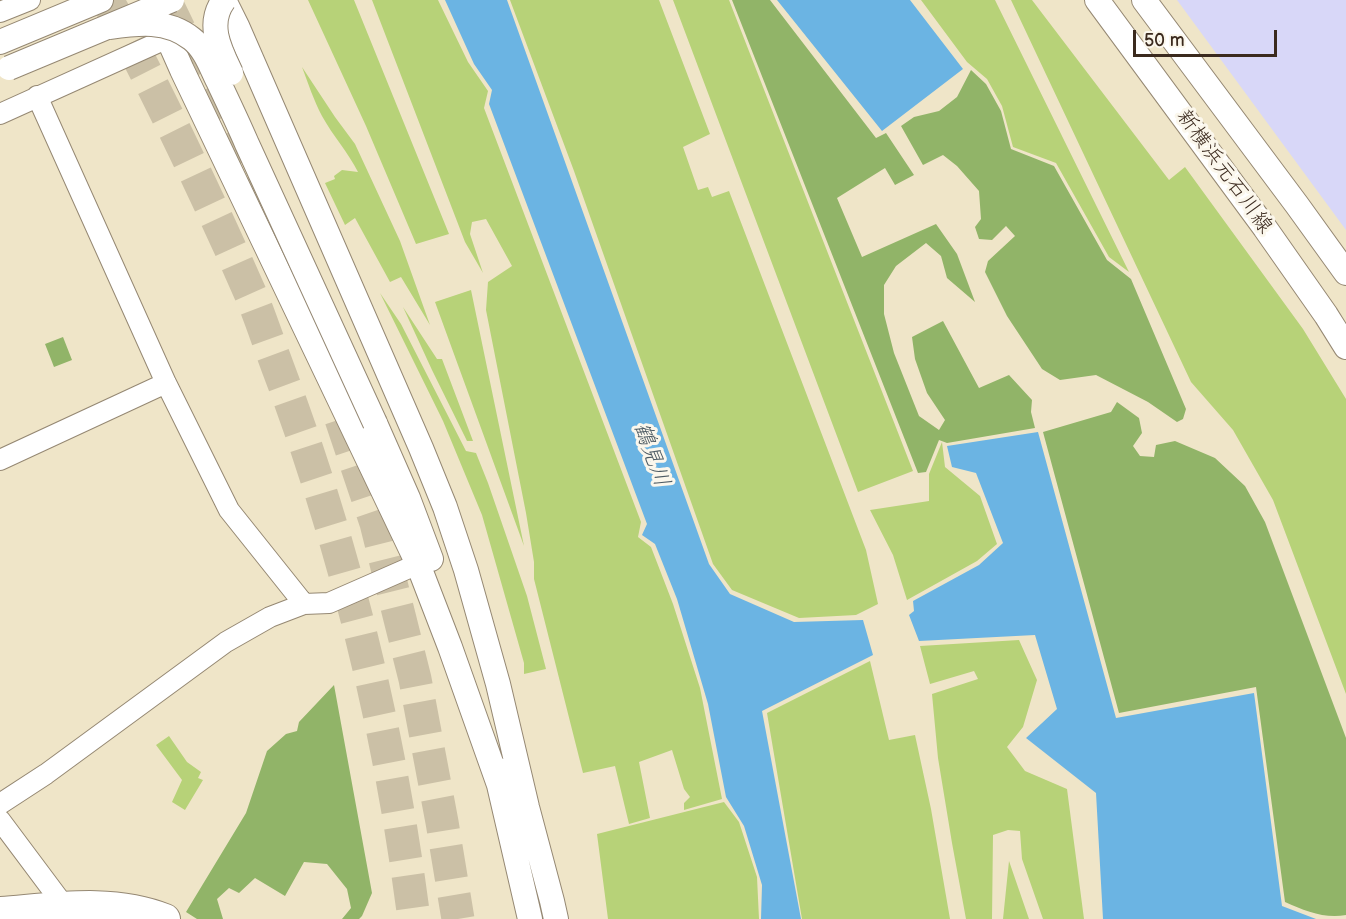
<!DOCTYPE html>
<meta charset="utf-8">
<style>
body{margin:0}
#map{position:relative;width:1346px;height:919px;overflow:hidden;background:#efe5c8;font-family:"Balsamiq Sans",sans-serif}
canvas{display:block}
.scale{position:absolute;left:1133px;top:30px;width:144px;height:27px;box-sizing:border-box;border:3px solid #3b2a1e;border-top:0;padding-left:8px;font-size:18px;line-height:21px;white-space:nowrap;color:#3b2a1e;-webkit-text-stroke:4px #fbf7ec;paint-order:stroke}
</style>
<div id="map">
<canvas width="1346" height="919"></canvas>
<div class="scale">50 m</div>
</div>
<script>
const ctx = document.querySelector('canvas').getContext('2d');
ctx.lineJoin = 'round';
function fillPath(path, color) {
  ctx.fillStyle = color;
  ctx.fill(path, 'evenodd');
}
function strokePath(path, color, width, dash) {
  ctx.strokeStyle = color;
  ctx.lineWidth = width;
  ctx.lineCap = dash ? 'butt' : 'round';
  ctx.setLineDash(dash || []);
  ctx.stroke(path);
}
function label(font, color, halo, rows, align = 'center') {
  ctx.font = font + ' "Balsamiq Sans","Klee One",sans-serif';
  ctx.lineWidth = 6;
  ctx.setLineDash([]);
  ctx.textBaseline = 'middle';
  ctx.strokeStyle = halo;
  ctx.fillStyle = color;
  for (const [text, x, y, turn = 0] of rows) {
    ctx.save();
    ctx.translate(x, y);
    ctx.rotate((+turn || 0) * Math.PI / 180);
    ctx.textAlign = isNaN(turn) ? turn : align;
    if (halo) ctx.strokeText(text, 0, 0);
    ctx.fillText(text, 0, 0);
    ctx.restore();
  }
}
const built = new Path2D(`
 M 1177,0 L 1346,0 L 1346,230 Z`);
const green = new Path2D(`
 M 308,0 L 354,0 L 449,234 L 416,244 L 366,126 Z
 M 372,0 L 438,0 L 468,62 L 488,91 L 484,108 L 641,522 L 638,537 L 651,547 L 673,604 L 700,688 L 722,799 L 684,810 L 684,803 L 690,797 L 684,789 L 672,750 L 639,762 L 650,818 L 629,824 L 615,766 L 583,773 L 534,579 L 534,562 L 526,513 L 486,310 L 488,282 L 512,266 L 486,219 L 472,222 L 470,234 L 483,273 L 465,242 Z
 M 510,0 L 659,0 L 710,134 L 683,147 L 698,190 L 708,187 L 712,197 L 729,191 L 866,550 L 878,604 L 856,615 L 799,618 L 732,590 L 713,564 L 574,171 Z
 M 673,0 L 729,0 L 913,471 L 858,492 Z
 M 921,0 L 995,0 L 1129,272 L 1109,257 L 1056,163 L 1013,147 L 1002,106 L 987,79 L 967,62 Z
 M 1011,0 L 1032,0 L 1169,180 L 1185,167 L 1303,329 L 1346,399 L 1346,694 L 1273,500 L 1233,430 L 1191,382 Z
 M 302,67 L 335,117 L 355,144 L 400,241 L 430,325 L 401,277 L 390,282 L 355,218 L 345,225 L 325,183 L 335,179 L 334,176 L 342,170 L 358,172 C 348,152 333,136 322,116 C 314,101 308,83 302,67 Z
 M 471,290 L 524,546 L 435,302 Z
 M 380,293 L 401,324 L 466,451 L 476,453 L 488,483 L 527,596 L 546,669 L 524,674 L 524,663 L 482,515 L 443,421 Z
 M 403,307 L 437,359 L 442,359 L 473,441 L 467,441 L 432,370 Z
 M 942,442 L 945,467 L 980,496 L 997,544 L 977,561 L 907,600 L 893,555 L 870,510 L 929,501 L 929,474 Z
 M 1019,640 L 1037,680 L 1023,727 L 1007,747 L 1025,771 L 1067,789 L 1084,919 L 1043,919 L 1022,859 L 1020,831 L 1008,830 L 993,835 L 992,919 L 966,919 L 952,843 L 938,758 L 932,694 L 978,679 L 974,671 L 930,684 L 920,646 Z
 M 870,661 L 889,740 L 915,735 L 931,809 L 950,919 L 802,919 L 767,713 Z
 M 169,736 L 187,762 L 201,772 L 198,778 L 203,780 L 185,810 L 172,802 L 182,780 L 156,745 Z
 M 724,802 L 739,822 L 757,877 L 759,919 L 608,919 L 597,834 Z
 M 1009,861 L 1029,919 L 1003,919 Z`);
const forest = new Path2D(`
 M 732,0 L 770,0 L 876,138 L 886,133 L 914,175 L 895,185 L 885,168 L 837,198 L 862,257 L 936,224 L 957,254 L 975,302 L 947,278 L 941,256 L 926,243 L 896,266 L 884,285 L 884,314 L 894,353 L 919,416 L 939,430 L 945,420 L 927,393 L 915,359 L 912,337 L 943,321 L 979,388 L 1009,375 L 1032,400 L 1031,412 L 1035,428 L 947,443 L 939,440 L 926,472 L 918,473 Z
 M 971,70 L 986,84 L 1001,111 L 1011,149 L 1054,166 L 1107,260 L 1131,279 L 1186,409 L 1183,419 L 1177,422 L 1148,402 L 1096,375 L 1060,380 L 1042,369 L 1007,316 L 985,272 L 988,261 L 1015,236 L 1006,226 L 992,240 L 979,239 L 975,227 L 981,219 L 979,191 L 957,166 L 943,155 L 923,165 L 901,126 L 914,117 L 939,111 L 957,97 Z
 M 63,337 L 72,360 L 54,367 L 45,344 Z
 M 1117,402 L 1139,418 L 1142,433 L 1133,446 L 1140,456 L 1154,457 L 1156,445 L 1175,441 L 1215,458 L 1245,486 L 1265,522 L 1346,738 L 1346,915 C 1325,919 1305,911 1285,902 L 1256,687 L 1119,713 L 1043,432 L 1111,412 Z
 M 334,685 L 372,893 L 362,916 L 359,919 L 342,919 L 351,908 L 347,889 L 327,864 L 304,862 L 285,896 L 255,878 L 239,893 L 229,888 L 217,899 L 223,919 L 197,919 L 186,912 L 246,813 L 267,751 L 286,734 L 297,731 L 299,722 Z`);
const water = new Path2D(`
 M 445,0 L 507,0 L 709,564 L 730,594 L 794,622 L 863,620 L 873,655 L 762,711 L 801,919 L 761,919 L 762,885 L 744,826 L 726,797 L 708,704 L 677,599 L 655,544 L 642,535 L 647,524 L 489,104 L 492,90 L 474,64 Z
 M 777,0 L 910,0 L 963,69 L 882,131 Z
 M 1038,432 L 1116,718 L 1254,693 L 1282,906 L 1316,919 L 1103,919 L 1096,793 L 1026,738 L 1057,709 L 1035,635 L 919,641 L 909,615 L 914,611 L 913,601 L 979,565 L 1003,543 L 976,473 L 952,467 L 947,446 Z`);
const motorwayTunnel = new Path2D(`
 M 107,0 C 132,43 153,87 175,131 C 201,185 227,240 251,295 C 261,319 269,344 278,368 C 345,546 390,731 414,919
 M 165,0 L 234,143 L 283,258
 M 341,419 L 376,523 L 415,679 L 442,822 L 458,919`);
const minor = new Path2D(`
 M 0,12 L 30,0
 M 37,96 L 166,383 L 229,510 L 304,604
 M 0,114 L 168,38
 M 0,460 L 166,383
 M 0,804 L 46,774 L 226,642 L 270,617 L 304,604 L 329,603 L 418,564
 M 0,820 L 65,907 L 69,915`);
const tertiary = new Path2D(`
 M 224,0 L 237,26 L 421,448 L 445,507 L 466,570 L 498,684 L 527,807 L 552,901 L 556,919
 M 1097,0 L 1265,228 L 1326,315 L 1346,347
 M 1144,0 L 1297,205 L 1346,273
 M 155,9 L 182,70 L 418,564 L 450,647 L 499,785
 M 0,42 L 101,0
 M 375,423 L 408,498 L 431,559
 M 497,769 L 499,785 L 530,919`);
const primary = new Path2D(`
 M 0,912 C 54,908 113,898 165,919`);
const tertiaryBridge = new Path2D(`
 M 224,0 C 206,24 220,50 231,73
 M 109,27 C 138,23 167,19 192,39 C 205,49 211,67 218,81 C 228,102 238,123 247,144 C 290,237 332,330 375,423
 M 9,68 L 172,0`);
const streetNames = [
 ["新横浜元石川線",1224,172,54]
];
const waterNames = [
 ["鶴見川",651,455,70]
];
fillPath(built, '#d8d7f8');
fillPath(green, '#b7d278');
fillPath(forest, '#91b468');
fillPath(water, '#6bb4e3');
strokePath(motorwayTunnel, '#cbc0a6', 33, [33, 16]);
strokePath(minor, '#958873', 22);
strokePath(tertiary, '#958873', 26);
strokePath(primary, '#958873', 32);
strokePath(minor, '#fff', 20);
strokePath(tertiary, '#fff', 24);
strokePath(primary, '#fff', 30);
strokePath(tertiaryBridge, '#958873', 26, []);
strokePath(tertiaryBridge, '#fff', 24);
label('21px', '#3b2a1e', '#fbf7ec', streetNames);
label('italic 22px', '#4c5a63', '#fbf7ec', waterNames);
</script>
